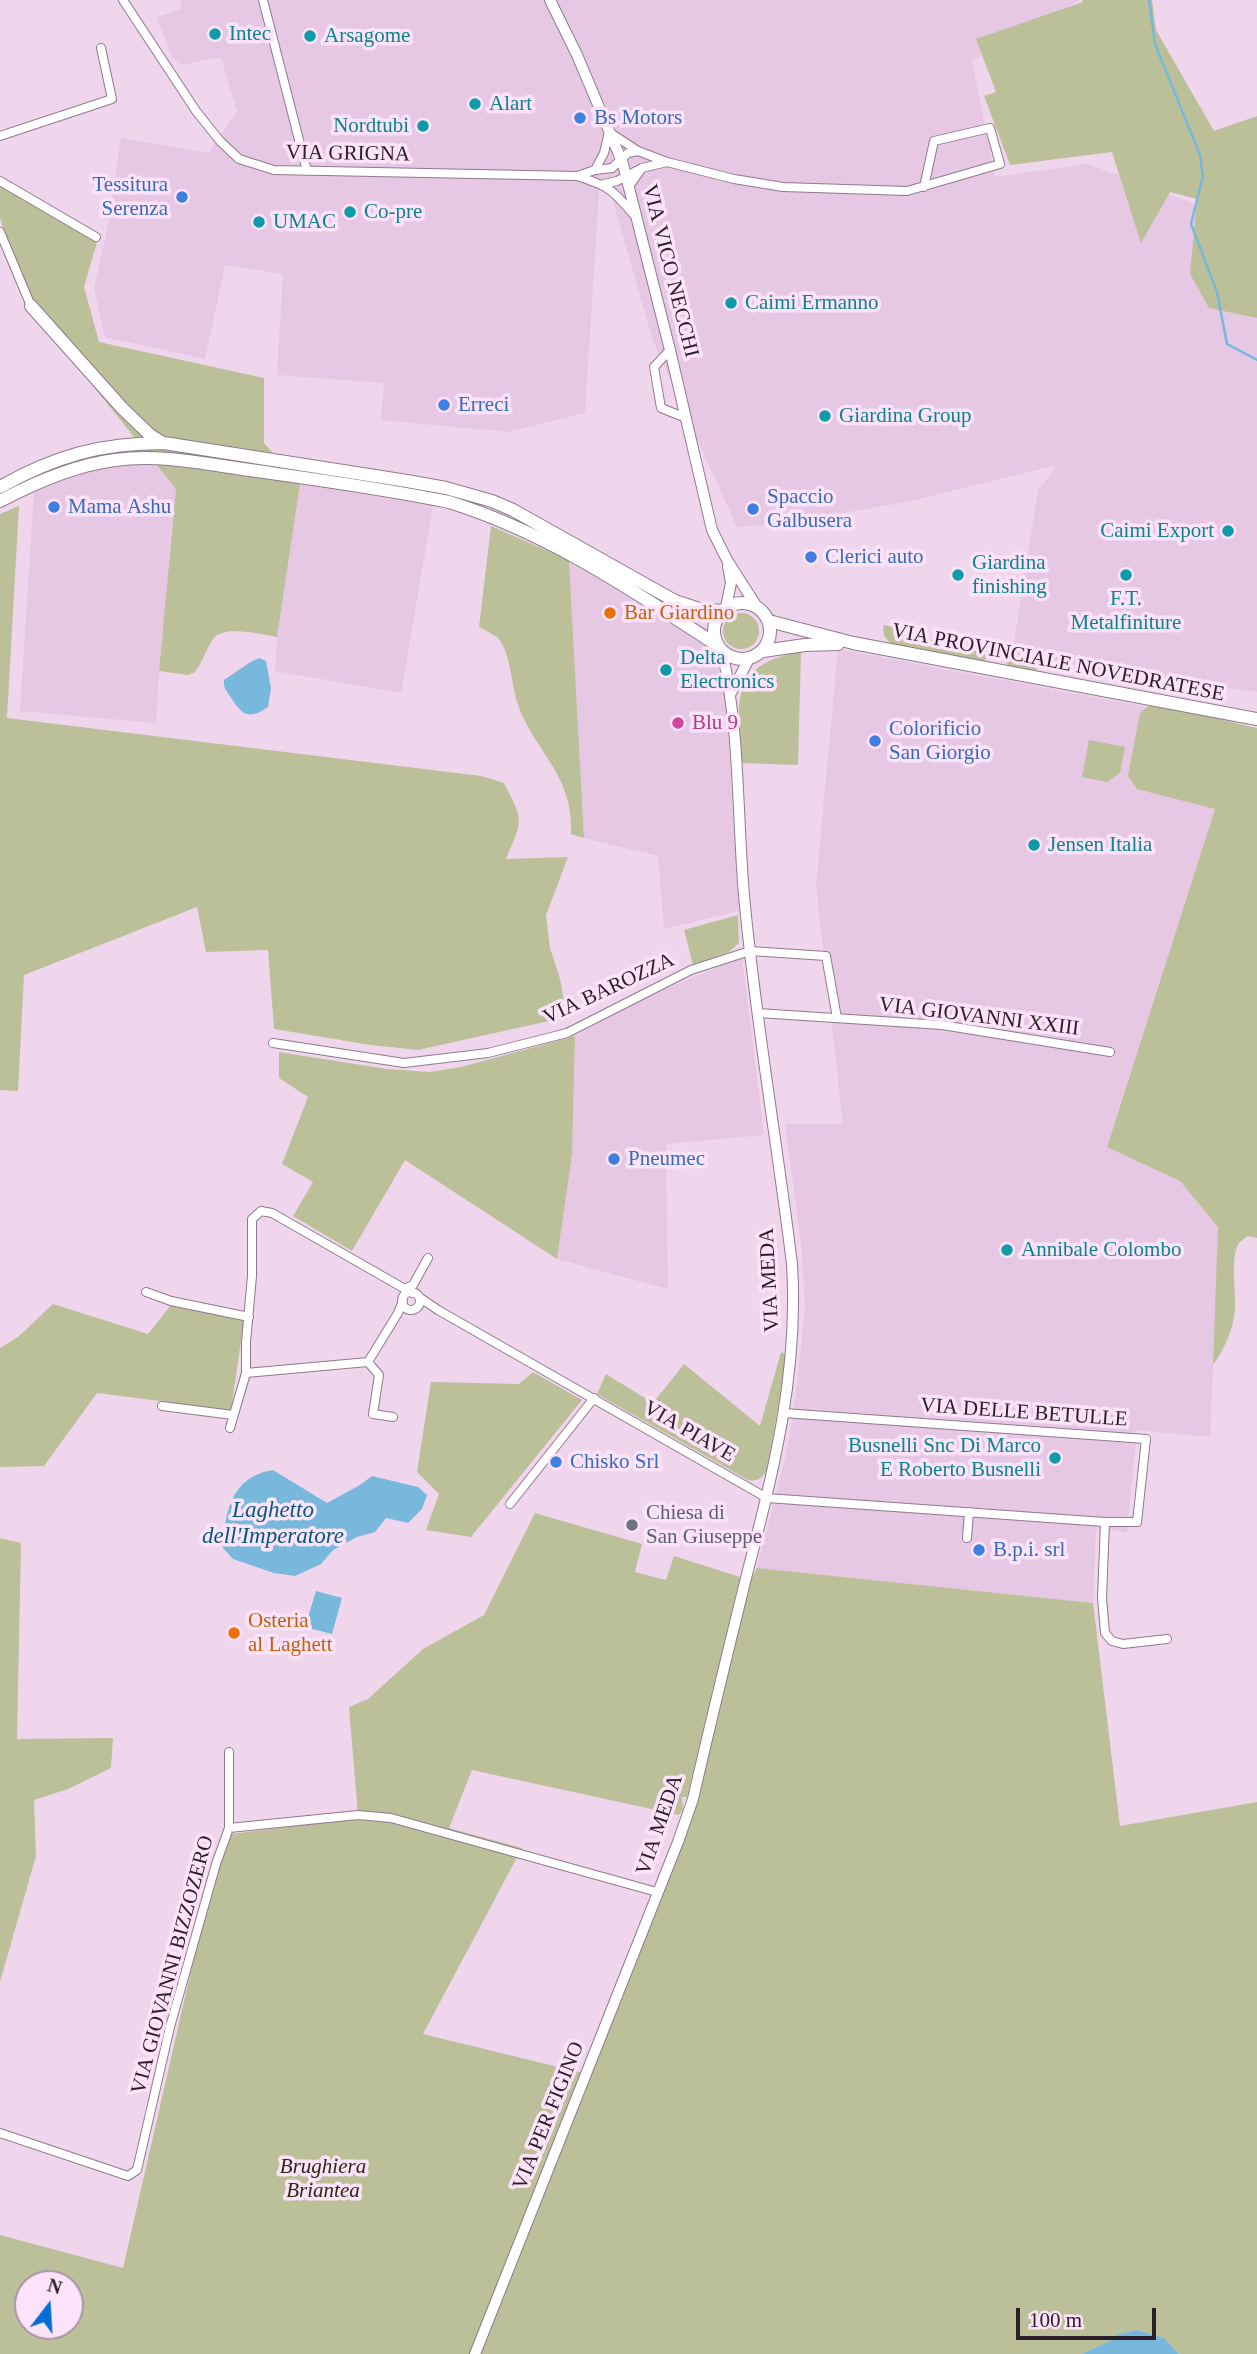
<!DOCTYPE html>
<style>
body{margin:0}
#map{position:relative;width:1257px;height:2354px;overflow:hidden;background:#efd6ed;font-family:"Times New Roman",serif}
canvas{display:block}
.north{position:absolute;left:14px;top:2270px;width:70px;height:70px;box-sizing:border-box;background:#fde3fa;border:2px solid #a895a6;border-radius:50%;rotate:17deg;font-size:19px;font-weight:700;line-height:28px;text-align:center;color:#291f28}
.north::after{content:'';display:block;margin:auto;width:24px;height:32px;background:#006ed5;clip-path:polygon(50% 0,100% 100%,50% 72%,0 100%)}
.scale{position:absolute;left:1016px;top:2308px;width:140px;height:32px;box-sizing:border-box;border:4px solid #291f28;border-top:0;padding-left:9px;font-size:21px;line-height:24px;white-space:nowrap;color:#291f28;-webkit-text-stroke:5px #fde3fa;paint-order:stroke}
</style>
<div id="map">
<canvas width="1257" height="2354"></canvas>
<div class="north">N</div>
<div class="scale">100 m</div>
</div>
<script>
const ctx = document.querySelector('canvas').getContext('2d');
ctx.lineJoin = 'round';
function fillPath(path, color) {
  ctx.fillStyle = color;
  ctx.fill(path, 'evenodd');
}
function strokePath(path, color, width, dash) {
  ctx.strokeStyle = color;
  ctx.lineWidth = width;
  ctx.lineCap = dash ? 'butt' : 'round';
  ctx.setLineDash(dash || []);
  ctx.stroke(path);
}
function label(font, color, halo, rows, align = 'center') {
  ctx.font = font + ' "Times New Roman",serif';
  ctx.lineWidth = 7;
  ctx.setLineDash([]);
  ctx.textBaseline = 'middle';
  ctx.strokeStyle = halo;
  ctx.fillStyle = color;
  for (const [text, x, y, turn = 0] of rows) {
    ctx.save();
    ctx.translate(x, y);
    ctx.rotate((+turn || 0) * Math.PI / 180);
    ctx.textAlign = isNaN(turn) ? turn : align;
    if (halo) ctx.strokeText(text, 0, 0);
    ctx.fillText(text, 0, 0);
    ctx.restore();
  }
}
const built = new Path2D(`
 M 180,0 L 1080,0 L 972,61 L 995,177 L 1088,164 L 1257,227 L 1257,692 L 1012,655 L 1038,490 L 1058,465 L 906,502 L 781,524 L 737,527 L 653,341 L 610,191 L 599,190 L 585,413 L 508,432 L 381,420 L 384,383 L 277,375 L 283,274 L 225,265 L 205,359 L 105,337 L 94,288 L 107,230 L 121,138 L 208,153 L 237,112 L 221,57 L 182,65 L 172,57 L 157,17 L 182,9 Z
 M 153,462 L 176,489 L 170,545 L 166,611 L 162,630 L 156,723 L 20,711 L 34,492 L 93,470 L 120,463 Z
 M 300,484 L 433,506 L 401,693 L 275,671 L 277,637 Z
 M 569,560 L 631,589 L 715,650 L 725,684 L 739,911 L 664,929 L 658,856 L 584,838 Z
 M 838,649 L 1242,725 L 1107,1146 L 1180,1181 L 1219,1227 L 1210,1437 L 1137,1430 L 1127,1532 L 1096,1529 L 1093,1603 L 757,1568 L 786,1455 L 795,1402 L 805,1309 L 801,1243 L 785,1124 L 843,1124 L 816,885 Z
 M 742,957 L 764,1135 L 666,1144 L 668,1289 L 557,1259 L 572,1155 L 575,1036 L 642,999 Z`);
const green = new Path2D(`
 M 1082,0 L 1152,0 L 1156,30 L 1214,131 L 1257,116 L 1257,318 L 1209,308 L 1190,274 L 1197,199 L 1170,192 L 1141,243 L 1112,152 L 1010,165 L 984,96 L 996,92 L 976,39 L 1083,2 Z
 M 0,186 L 97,242 L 84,287 L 99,342 L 264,378 L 264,443 L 300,484 L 277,637 C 263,634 224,625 214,638 C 206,648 203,662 195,672 L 188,675 L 159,671 L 176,489 L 26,303 L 0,218 Z
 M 19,506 L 7,718 L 481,776 L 504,783 C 525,824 522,819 506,859 L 568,857 L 546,915 L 550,948 L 560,979 L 567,1017 L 418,1050 L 371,1045 L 274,1029 L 268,950 L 206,952 L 197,907 L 24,975 L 18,1091 L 0,1090 L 0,514 Z
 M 491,526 L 569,560 L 584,838 L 571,834 C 574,775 536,754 518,705 C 511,685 512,661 501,642 C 497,635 486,631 479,627 Z
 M723 631a18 18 0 1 1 36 0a18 18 0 1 1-36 0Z
 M 883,625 L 900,628 L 900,634 L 993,652 L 991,656 L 982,661 L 892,645 L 884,636 Z
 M 801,652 L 798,765 L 741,763 C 738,703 728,664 801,652 Z
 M 1006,654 L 1042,661 L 1035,671 L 1009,666 L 1006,663 Z
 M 1149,706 C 1186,707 1221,721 1257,728 L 1257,1238 L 1248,1236 C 1245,1238 1242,1240 1239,1243 C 1230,1256 1236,1292 1235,1309 C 1233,1330 1225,1348 1213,1365 L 1218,1227 L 1180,1181 L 1107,1147 L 1215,809 L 1137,789 L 1128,776 L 1140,713 Z
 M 1089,740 L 1125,747 L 1120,773 L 1107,782 L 1082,777 Z
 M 738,915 L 739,943 L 729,952 L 693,965 L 684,930 Z
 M 575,1036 L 572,1155 L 557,1259 L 405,1160 L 352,1251 L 293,1216 L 313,1182 L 282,1164 L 308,1097 L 279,1078 L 279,1052 L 387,1069 L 430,1072 L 461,1067 Z
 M 53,1304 L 148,1334 L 171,1305 L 244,1320 L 231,1410 L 97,1393 L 44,1466 L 0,1467 L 0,1348 L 18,1337 Z
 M 781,1352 L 787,1355 L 767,1470 C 762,1478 758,1482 748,1480 L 597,1394 L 606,1374 L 653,1403 L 684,1364 L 760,1426 Z
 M 533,1372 L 582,1400 L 471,1537 L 426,1530 L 439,1494 L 417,1472 L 431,1382 L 519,1384 Z
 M 535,1513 L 642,1544 L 635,1572 L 666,1580 L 674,1556 L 740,1577 L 687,1797 L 682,1797 L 683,1809 L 679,1815 L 472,1770 L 449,1828 L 522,1848 L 423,2034 L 587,2074 L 475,2354 L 0,2354 L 0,2235 L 123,2268 L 222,1835 L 361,1818 L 358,1815 L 349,1707 L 368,1699 L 423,1649 L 484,1615 ZM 28,2284 L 70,2284 L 70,2326 L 28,2326 Z
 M 0,1538 L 21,1543 L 17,1739 L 113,1738 L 111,1768 L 68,1789 L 34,1800 L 36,1856 L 0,1982 Z
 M 757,1568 L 1093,1603 L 1120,1826 L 1257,1802 L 1257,2354 L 1179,2354 L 1164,2338 L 1137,2330 L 1118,2334 L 1111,2341 L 1082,2354 L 478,2354 L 670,1873 L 749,1583 Z`);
const water = new Path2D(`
 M 259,658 L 266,661 L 271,688 L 268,707 C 248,721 241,714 230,696 C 226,690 223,687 224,680 L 249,663 Z
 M 273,1470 L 327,1503 L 360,1485 L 372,1476 L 418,1487 L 427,1495 L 422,1509 L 408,1523 L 386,1518 L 375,1532 L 357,1537 L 333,1550 L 321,1564 L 295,1576 L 274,1573 L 233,1559 L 223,1548 C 225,1511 231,1477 273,1470 Z
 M 316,1591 L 342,1598 L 332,1634 L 305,1627 Z
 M 1137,2330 L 1164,2338 L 1179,2354 L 1082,2354 L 1110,2341 L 1118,2334 Z`);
const stream = new Path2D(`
 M 1149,0 L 1155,44 L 1200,155 L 1203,176 L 1191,224 L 1217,292 L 1227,344 L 1257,360`);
const minor = new Path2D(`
 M 123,0 L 196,111 L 220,141 L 239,159 L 274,170 L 577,176 C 609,186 613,190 634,215
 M 263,0 L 307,171
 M 0,136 L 112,99 L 101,48
 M 595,170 L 612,168 L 628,153 L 638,151
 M 577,176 L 595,170 L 604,153 L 609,132 L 638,151 L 667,162 L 734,179 L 783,187 L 907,191 L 1000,164 L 990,128 L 934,141 L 924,187
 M 0,181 L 96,237
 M 604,184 L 617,181 L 642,168
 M 630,185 L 642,168 L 667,162
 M 0,232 L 31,306
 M 670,350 L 654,367 L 661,408 L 686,418
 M 758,1013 L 942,1025 L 1110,1052
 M 273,1043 L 404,1063 L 488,1053 L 567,1033 L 691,970 L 750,951 L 826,956 L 837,1018
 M 404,1289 L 413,1285 L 428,1258
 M 146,1292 L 171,1301 L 249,1317
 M402 1301a9 9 0 1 1 18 0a9 9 0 1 1-18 0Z
 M 419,1297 L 438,1310 L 767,1498 L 1105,1522 L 1102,1598 L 1105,1633 L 1112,1641 L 1123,1644 L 1167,1639
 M 368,1362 L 379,1375 L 373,1414 L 393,1417
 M 246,1373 L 368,1362 L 398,1313 L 403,1301
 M 162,1406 L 233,1415
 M 784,1413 L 1146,1439 L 1137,1522 L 1105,1522
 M 230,1428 L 246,1373 L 246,1342 L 252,1276 L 252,1219 L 261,1211 L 272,1213 L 412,1293
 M 510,1504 L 594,1398
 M 967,1538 L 969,1512
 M 229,1828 L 229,1752
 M 0,2133 L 128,2176 L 137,2170 L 170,2027 L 216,1864 L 229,1828 L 358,1815 L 391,1818 L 657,1892`);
const tertiary = new Path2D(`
 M 550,0 L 577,55 L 623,164 L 670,350 L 712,530 L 727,560 L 757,607
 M 726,607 L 731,583 L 728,566
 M 731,693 L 749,659
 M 475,2354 L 678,1842 L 693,1799 C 710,1725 728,1651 746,1578 C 773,1473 799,1373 792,1264 C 777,1141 755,1018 744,895 C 737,813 740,731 722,651`);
const primary = new Path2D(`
 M 31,306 L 122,408 L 150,435 L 163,443
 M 0,487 C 55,456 101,443 164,443 L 407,481 L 446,488 L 492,501 L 513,510 L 675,601 L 699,609 L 722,611
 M 0,501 C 36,482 75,465 115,460 C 158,454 201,463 243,469 C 312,479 381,488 449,502 C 547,532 632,590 717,645
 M714 631a28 28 0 1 1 56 0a28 28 0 1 1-56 0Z
 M 769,621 L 853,643 L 1257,719
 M 763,651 L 805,645 L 838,644`);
const markers = [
 [215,34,7,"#0f9aa8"],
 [310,36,7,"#0f9aa8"],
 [475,104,7,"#0f9aa8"],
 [580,118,7,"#3f7fe0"],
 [423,126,7,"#0f9aa8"],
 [182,197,7,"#3f7fe0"],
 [350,212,7,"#0f9aa8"],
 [259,222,7,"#0f9aa8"],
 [731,303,7,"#0f9aa8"],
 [444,405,7,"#3f7fe0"],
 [825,416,7,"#0f9aa8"],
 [54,507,7,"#3f7fe0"],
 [753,509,7,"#3f7fe0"],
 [1228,531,7,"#0f9aa8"],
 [811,557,7,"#3f7fe0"],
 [958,575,7,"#0f9aa8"],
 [1126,575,7,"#0f9aa8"],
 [610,613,7,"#e8710a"],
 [666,670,7,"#0f9aa8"],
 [678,723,7,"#d1479c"],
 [875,741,7,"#3f7fe0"],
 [1034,845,7,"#0f9aa8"],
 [614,1159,7,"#3f7fe0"],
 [1007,1250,7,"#0f9aa8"],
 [1055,1458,7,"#0f9aa8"],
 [556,1462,7,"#3f7fe0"],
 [632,1525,7,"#6b7280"],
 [979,1550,7,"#3f7fe0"],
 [234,1633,7,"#e8710a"]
];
const cultureNames = [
 ["Intec",229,34],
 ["Arsagome",324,36],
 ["Alart",489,104],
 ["Nordtubi",409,126,"right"],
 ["Co-pre",364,212],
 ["UMAC",273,222],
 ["Caimi Ermanno",745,303],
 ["Giardina Group",839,416],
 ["Caimi Export",1214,531,"right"],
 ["Giardina",972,563],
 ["finishing",972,587],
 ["F.T.",1126,599,"center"],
 ["Metalfiniture",1126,623,"center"],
 ["Delta",680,658],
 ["Electronics",680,682],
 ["Jensen Italia",1048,845],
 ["Annibale Colombo",1021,1250],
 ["Busnelli Snc Di Marco",1041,1446,"right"],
 ["E Roberto Busnelli",1041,1470,"right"]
];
const shopNames = [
 ["Bs Motors",594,118],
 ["Tessitura",168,185,"right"],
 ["Serenza",168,209,"right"],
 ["Erreci",458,405],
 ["Spaccio",767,497],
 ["Galbusera",767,521],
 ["Mama Ashu",68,507],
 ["Clerici auto",825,557],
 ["Colorificio",889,729],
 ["San Giorgio",889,753],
 ["Pneumec",628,1159],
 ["Chisko Srl",570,1462],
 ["B.p.i. srl",993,1550]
];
const streetNames = [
 ["VIA GRIGNA",348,154,1],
 ["VIA VICO NECCHI",670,271,76],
 ["VIA PROVINCIALE NOVEDRATESE",1058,663,11],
 ["VIA BAROZZA",609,989,-25],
 ["VIA GIOVANNI XXIII",979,1017,7],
 ["VIA MEDA",770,1280,-93],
 ["VIA DELLE BETULLE",1024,1413,4],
 ["VIA PIAVE",689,1432,30],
 ["VIA MEDA",660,1825,-71],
 ["VIA GIOVANNI BIZZOZERO",173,1965,-75],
 ["VIA PER FIGINO",549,2116,-68]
];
const foodNames = [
 ["Bar Giardino",624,613],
 ["Osteria",248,1621],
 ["al Laghett",248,1645]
];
const hotelNames = [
 ["Blu 9",692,723]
];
const worshipNames = [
 ["Chiesa di",646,1513],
 ["San Giuseppe",646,1537]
];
const parkNames = [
 ["Brughiera",323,2167],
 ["Briantea",323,2191]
];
const waterNames = [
 ["Laghetto",273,1511],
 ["dell'Imperatore",273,1537]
];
fillPath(built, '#e6c7e4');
fillPath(green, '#bbc098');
fillPath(water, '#78b8dd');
strokePath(stream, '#78b8dd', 2.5);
strokePath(minor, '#90798e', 10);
strokePath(tertiary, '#90798e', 12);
strokePath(primary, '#90798e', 14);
strokePath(minor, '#fff', 8);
strokePath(tertiary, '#fff', 10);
strokePath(primary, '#fff', 12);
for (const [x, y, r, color] of markers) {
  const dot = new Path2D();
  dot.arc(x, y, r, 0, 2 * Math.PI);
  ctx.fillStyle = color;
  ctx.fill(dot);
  strokePath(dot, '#fde3fa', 2.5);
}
label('21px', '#0d838f', '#fde3fa', cultureNames, 'left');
label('21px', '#366cbe', '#fde3fa', shopNames, 'left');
label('21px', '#291f28', '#fde3fa', streetNames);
label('21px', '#c56008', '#fde3fa', foodNames, 'left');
label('21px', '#b23c85', '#fde3fa', hotelNames, 'left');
label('21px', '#5b616d', '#fde3fa', worshipNames, 'left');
label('italic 21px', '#292b0f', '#fde3fa', parkNames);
label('italic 23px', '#055a7e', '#fde3fa', waterNames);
</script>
